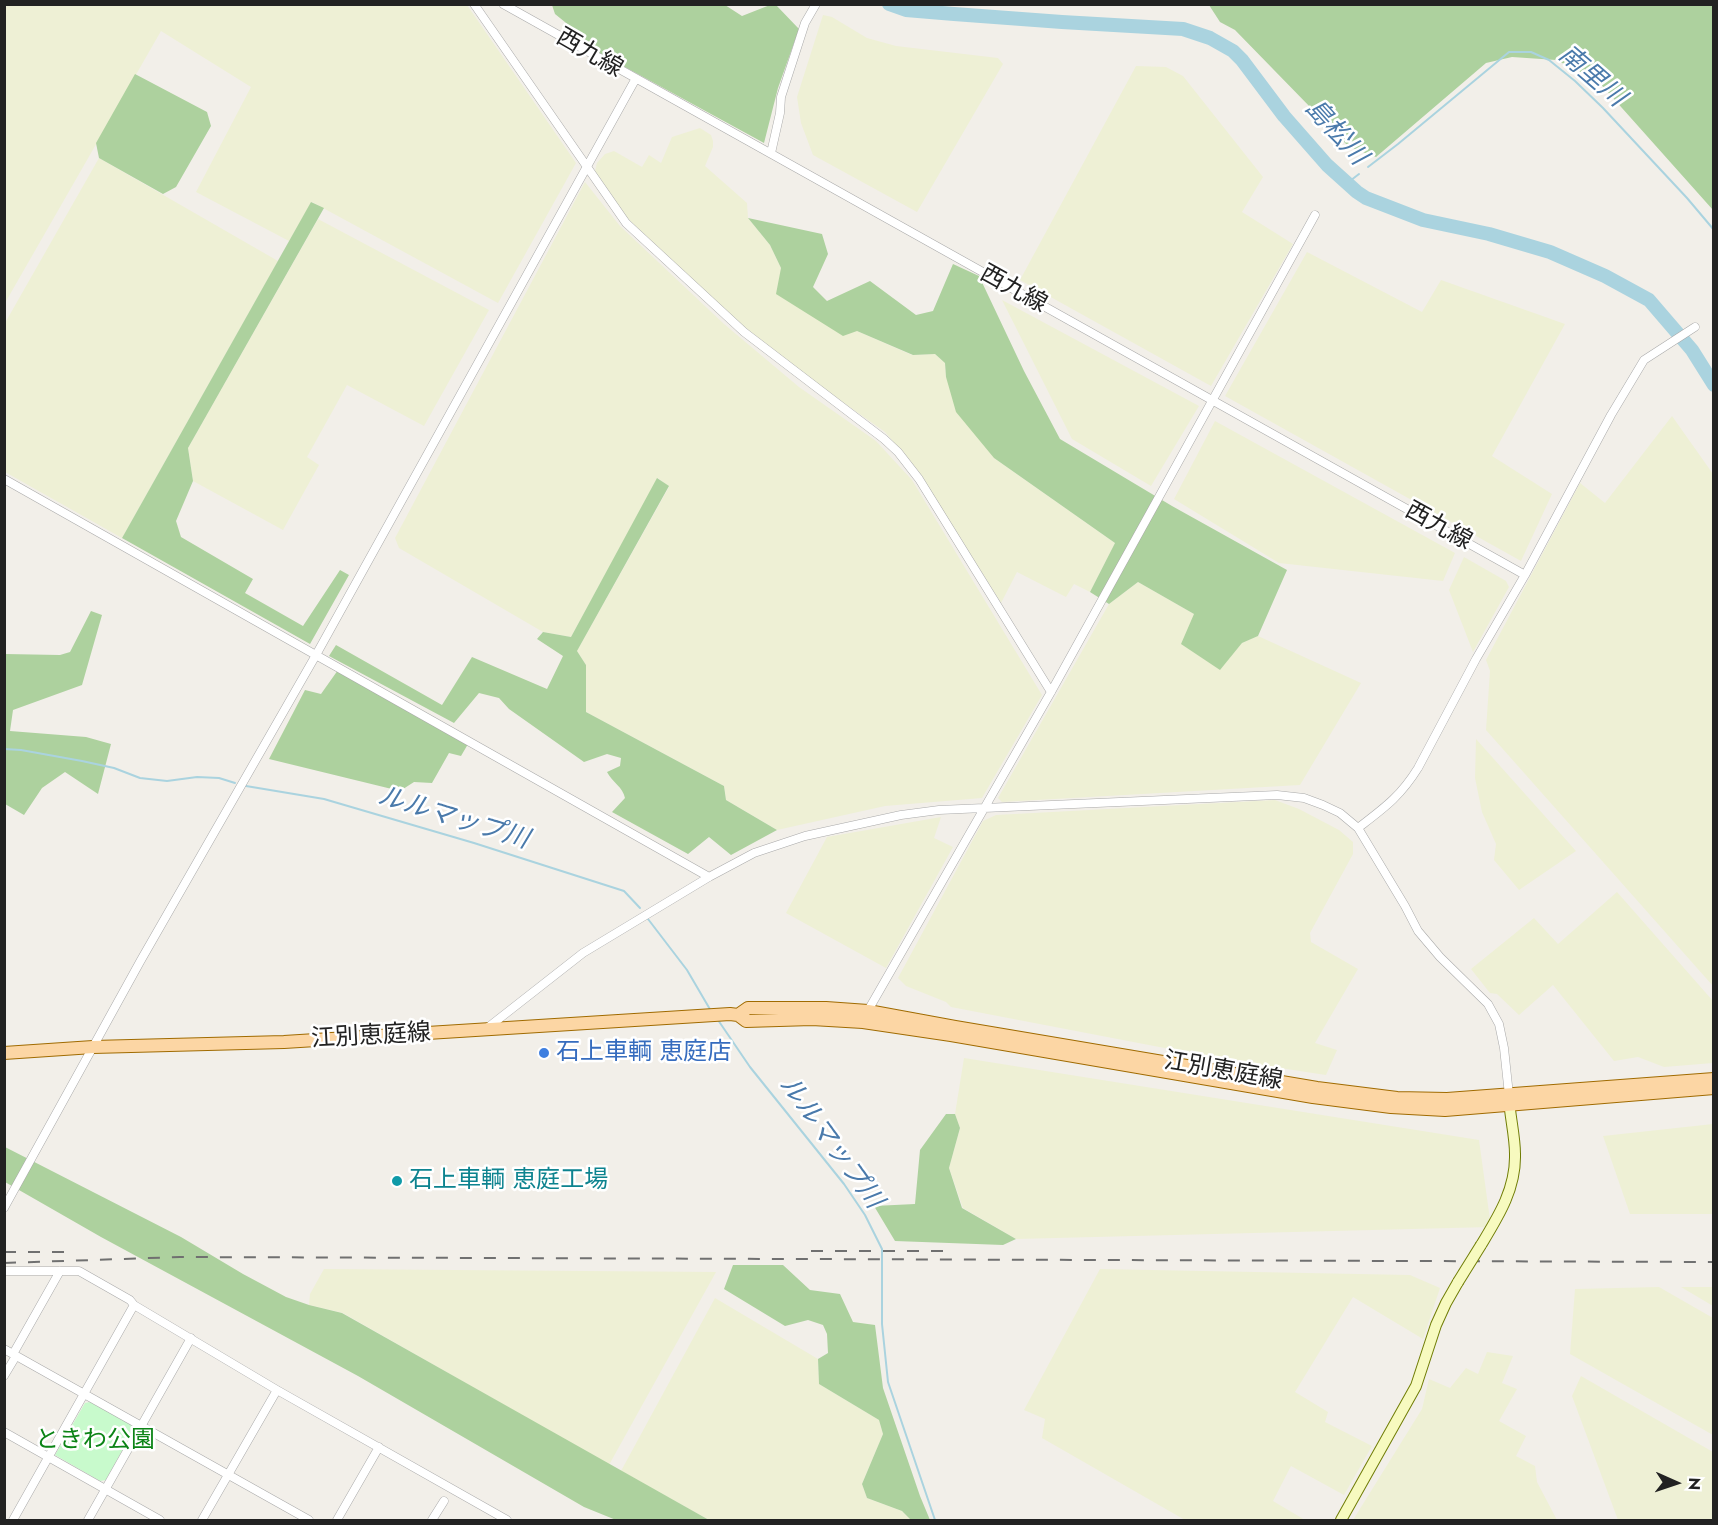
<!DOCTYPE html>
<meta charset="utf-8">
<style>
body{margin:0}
#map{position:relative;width:1718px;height:1525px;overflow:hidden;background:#f2efe9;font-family:Jost,sans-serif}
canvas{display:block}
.frame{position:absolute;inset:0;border:6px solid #222;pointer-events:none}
.north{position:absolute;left:1646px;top:1453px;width:60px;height:60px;-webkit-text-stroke:4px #fff;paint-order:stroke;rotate:93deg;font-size:16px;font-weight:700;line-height:24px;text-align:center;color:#222}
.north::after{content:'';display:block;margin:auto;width:21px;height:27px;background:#222;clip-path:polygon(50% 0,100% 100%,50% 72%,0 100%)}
</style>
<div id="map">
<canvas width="1718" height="1525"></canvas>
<div class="frame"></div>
<div class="north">N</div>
</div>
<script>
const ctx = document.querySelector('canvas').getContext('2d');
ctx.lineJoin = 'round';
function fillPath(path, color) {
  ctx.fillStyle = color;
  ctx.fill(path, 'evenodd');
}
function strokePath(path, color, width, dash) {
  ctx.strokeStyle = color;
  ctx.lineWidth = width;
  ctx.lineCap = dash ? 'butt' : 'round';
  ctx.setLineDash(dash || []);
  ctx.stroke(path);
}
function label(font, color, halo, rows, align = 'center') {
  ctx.font = font + ' Jost,"Noto Sans JP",sans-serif';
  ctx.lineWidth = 5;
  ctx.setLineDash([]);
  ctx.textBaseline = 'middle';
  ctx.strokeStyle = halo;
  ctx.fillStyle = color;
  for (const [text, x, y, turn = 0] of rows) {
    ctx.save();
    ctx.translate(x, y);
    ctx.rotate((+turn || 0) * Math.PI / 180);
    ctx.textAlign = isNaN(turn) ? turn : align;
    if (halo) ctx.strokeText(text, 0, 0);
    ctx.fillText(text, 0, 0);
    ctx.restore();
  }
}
const farmland = new Path2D(`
 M 5,5 L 467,5 L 576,163 L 498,303 L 312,202 L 289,241 L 196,192 L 251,87 L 161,31 L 5,303 Z
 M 823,15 L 832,17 L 867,38 L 896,46 L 998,58 L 1003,64 L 917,212 L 813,155 L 801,123 L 797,97 Z
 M 1136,66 L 1166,67 L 1183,76 L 1263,177 L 1242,212 L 1293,244 L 1211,386 L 1020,280 Z
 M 700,128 L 711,135 L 713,141 L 713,147 L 705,166 L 747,203 L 748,218 L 770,245 L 781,268 L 857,331 L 912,355 L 935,354 L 945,363 L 946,377 L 994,458 L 1115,543 L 1090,592 L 1074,584 L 1066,597 L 1017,572 L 1001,603 L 918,471 L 885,432 L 827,391 L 739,323 L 627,218 L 595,171 L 597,163 L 605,154 L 614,151 L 642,167 L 649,155 L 661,163 L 672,137 Z
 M 99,158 L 278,261 L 122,538 L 5,472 L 5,323 Z
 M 585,182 L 620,226 L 724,324 L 799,387 L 876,441 L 912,480 L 1042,695 L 982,798 L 885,806 L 777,830 L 726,800 L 724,786 L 586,712 L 586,665 L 577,651 L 669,487 L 658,478 L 571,637 L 543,632 L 399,548 L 395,538 Z
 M 318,219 L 489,310 L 424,426 L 347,385 L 307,457 L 319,465 L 283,530 L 193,481 L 188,448 Z
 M 1307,252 L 1422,312 L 1441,280 L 1565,324 L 1492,456 L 1552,494 L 1521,561 L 1225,396 Z
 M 1002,300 L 1199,406 L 1151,486 L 1072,439 Z
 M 1672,416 L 1713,474 L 1713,986 L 1486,730 L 1490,671 L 1486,660 L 1580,483 L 1605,503 Z
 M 1215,421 L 1455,553 L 1443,581 L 1279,563 L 1174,499 Z
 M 1464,557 L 1506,581 L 1509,587 L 1473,652 L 1449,590 Z
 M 1138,582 L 1194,614 L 1220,669 L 1242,643 L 1258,636 L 1361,683 L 1300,785 L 1002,802 L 998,798 L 1109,604 Z
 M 1476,739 L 1576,851 L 1519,890 L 1494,860 L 1496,844 L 1482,812 L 1475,778 Z
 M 1275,800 L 1299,809 L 1339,830 L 1353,842 L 1353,854 L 1310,933 L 1311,942 L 1358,969 L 1315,1043 L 1337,1050 L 1326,1075 L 1227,1060 L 951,1007 L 946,1002 L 906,986 L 898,978 L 983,821 L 996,815 Z
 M 941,817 L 934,838 L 953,847 L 886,968 L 786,913 L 827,837 Z
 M 1617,892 L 1713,1001 L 1713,1063 L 1664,1067 L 1638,1057 L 1614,1061 L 1553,985 L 1519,1015 L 1497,994 L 1490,993 L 1471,969 L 1534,918 L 1558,944 Z
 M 964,1058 L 1479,1140 L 1491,1227 L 1016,1239 L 963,1208 L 949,1168 L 960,1128 L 955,1114 Z
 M 1713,1124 L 1713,1214 L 1630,1214 L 1603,1136 Z
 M 324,1269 L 716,1272 L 609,1465 L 343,1313 L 309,1305 L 310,1294 Z
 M 1100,1269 L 1410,1275 L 1440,1288 L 1423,1339 L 1353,1297 L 1295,1392 L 1328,1412 L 1325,1422 L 1372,1446 L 1344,1495 L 1291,1466 L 1273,1501 L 1305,1520 L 1185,1520 L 1042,1438 L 1045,1419 L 1024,1410 Z
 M 1659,1287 L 1713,1318 L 1713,1435 L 1570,1354 L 1575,1289 Z
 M 1681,1287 L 1713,1287 L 1713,1306 Z
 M 715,1298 L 818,1359 L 819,1384 L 879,1420 L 883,1434 L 862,1484 L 867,1498 L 902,1511 L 911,1520 L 709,1520 L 621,1471 Z
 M 1487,1352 L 1513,1356 L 1502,1383 L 1517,1389 L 1499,1421 L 1526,1436 L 1516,1456 L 1535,1466 L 1537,1482 L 1557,1520 L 1353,1520 L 1422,1409 L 1429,1379 L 1450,1388 L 1466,1368 L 1478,1374 Z
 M 1581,1376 L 1713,1452 L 1713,1520 L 1618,1520 L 1572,1396 Z`);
const forest = new Path2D(`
 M 552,5 L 725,5 L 742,16 L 770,5 L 776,5 L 799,29 L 778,88 L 764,143 L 581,43 L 581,35 L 555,14 Z
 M 1209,5 L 1713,5 L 1713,210 L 1597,80 L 1556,60 L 1512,57 L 1486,63 L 1376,157 L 1349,147 L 1235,30 L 1220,22 Z
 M 135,74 L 207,112 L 211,126 L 176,187 L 163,194 L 99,158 L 96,143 Z
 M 311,202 L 324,208 L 188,448 L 193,481 L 176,521 L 181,537 L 253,579 L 245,593 L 303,626 L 340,570 L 349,575 L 310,644 L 122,538 Z
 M 748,218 L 822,234 L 828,254 L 813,287 L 827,301 L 870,281 L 916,315 L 933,311 L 953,264 L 979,276 L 1024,371 L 1060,439 L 1172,506 L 1287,570 L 1258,636 L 1242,643 L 1220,670 L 1181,644 L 1194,614 L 1138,582 L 1109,604 L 1090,592 L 1115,543 L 994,458 L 956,412 L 946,377 L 945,363 L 935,354 L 913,355 L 857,331 L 843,336 L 776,294 L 781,268 L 770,245 Z
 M 657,478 L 669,486 L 577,651 L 586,665 L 586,712 L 724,786 L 726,800 L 777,830 L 731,855 L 709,837 L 688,854 L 612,812 L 625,798 C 623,787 612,782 607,772 L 620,766 L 621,758 L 607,754 L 584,762 L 509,709 L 499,698 L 479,693 L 454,723 L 329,656 L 336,645 L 442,705 L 472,657 L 547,689 L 563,656 L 537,639 L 543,632 L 571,637 Z
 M 91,611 L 102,615 L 82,685 L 13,710 L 10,731 L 86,737 L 111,744 L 98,794 L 65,772 L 42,788 L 24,815 L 5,804 L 5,654 L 60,655 L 70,652 Z
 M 338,670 L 468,744 L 461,756 L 449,753 L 432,783 L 414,782 L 400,791 L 269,759 L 305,690 L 321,694 Z
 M 946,1114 L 955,1114 L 960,1128 L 949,1168 L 962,1208 L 1016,1239 L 1003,1245 L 895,1241 L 874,1206 L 915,1204 L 920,1150 Z
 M 5,1147 L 181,1237 L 243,1274 L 286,1297 L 309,1305 L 342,1313 L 709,1520 L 616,1520 L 584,1507 L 358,1376 L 101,1237 L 5,1182 Z
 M 733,1265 L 783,1265 L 810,1290 L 840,1294 L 853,1322 L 875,1325 L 883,1388 L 920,1496 L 930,1520 L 911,1520 L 902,1511 L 867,1498 L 862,1484 L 883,1434 L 879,1420 L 819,1384 L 818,1359 L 828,1353 L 827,1334 L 823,1325 L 808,1320 L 785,1326 L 724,1289 Z`);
const park = new Path2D(`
 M 90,1402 L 135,1427 L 106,1480 L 100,1481 L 55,1455 L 85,1403 Z`);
const stream = new Path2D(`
 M 1368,167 L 1398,144 L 1509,52 L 1531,52 L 1549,60 L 1575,81 L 1603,108 L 1687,198 L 1714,230
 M 1346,184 L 1359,174
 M 4,749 L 21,750 L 82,761 L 114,768 L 140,778 L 167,781 L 197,777 L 219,778 L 235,783
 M 246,786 L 324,799 L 474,843 L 624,891 L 640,908
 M 648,919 L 687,970 L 711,1011
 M 718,1020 L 750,1067 L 844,1184 L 865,1215 L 882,1249 L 882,1324 L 888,1382 L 935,1520`);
const river = new Path2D(`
 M 889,4 L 906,10 L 954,14 L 1062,22 L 1183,29 L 1210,38 L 1233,51 L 1242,60 L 1284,116 L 1327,165 L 1357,192 L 1366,198 L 1423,220 L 1489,234 L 1550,252 L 1605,276 L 1649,300 L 1692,350 L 1714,385`);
const street = new Path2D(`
 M 474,4 L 626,223 L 744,332 L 884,439 L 898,452 L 919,479 L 1051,692
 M 503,4 L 1525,575
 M 771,153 L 780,113 L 781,97 L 805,23 L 816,4
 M 4,479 L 709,877
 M 1358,828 C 1384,808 1400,797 1418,768 L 1476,659 L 1525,575 L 1611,415 L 1644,360 L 1695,327
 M 866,1014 L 1051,692 L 1315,215
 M 486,1029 L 583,953 L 709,877 L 754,853 L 805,836 L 901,815 L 939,810 L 1277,795 L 1304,798 L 1323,805 L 1340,813 L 1358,828 L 1405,906 L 1418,931 L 1440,957 L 1488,1004 L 1499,1024 L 1504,1048 L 1509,1095
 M 4,1208 L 141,960 L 316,655 L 635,80
 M 4,1271 L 79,1271 L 130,1300 L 134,1305 L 277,1390 L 507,1520
 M 4,1349 L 309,1520
 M 13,1354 L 60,1271
 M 4,1376 L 16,1356
 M 4,1432 L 160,1520
 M 13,1520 L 134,1305
 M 88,1520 L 191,1338
 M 202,1520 L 277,1390
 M 337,1520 L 379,1447
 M 432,1520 L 444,1501`);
const secondary = new Path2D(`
 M 1481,1245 C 1498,1217 1516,1189 1515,1154 C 1515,1136 1510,1117 1509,1099
 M 1341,1520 L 1416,1386 L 1436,1325 L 1446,1303 L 1458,1282`);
const primary = new Path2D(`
 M 738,1015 L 748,1008 L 826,1008 L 868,1011 L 955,1027 L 1317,1088 L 1397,1098 L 1447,1099 L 1714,1079
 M 4,1053 L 93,1047 L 284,1042 L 730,1014 L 738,1015 L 746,1021 L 812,1019 L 863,1022 L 951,1035 L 1313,1097 L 1391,1107 L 1445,1110 L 1714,1088`);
const rail = new Path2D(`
 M 811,1251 L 943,1251
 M 4,1252 L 64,1252
 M 4,1263 L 180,1257 L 1714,1262`);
const secondaryBridge = new Path2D(`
 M 1458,1282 L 1481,1245`);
const markers = [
 [544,1053,6,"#3f7fe0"],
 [397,1181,6,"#0f9aa8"]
];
const streetNames = [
 ["西九線",589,54,30],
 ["西九線",1013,290,29],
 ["西九線",1438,527,29],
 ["江別恵庭線",371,1037,-3],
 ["江別恵庭線",1223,1072,10]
];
const shopNames = [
 ["石上車輌 恵庭店",556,1053]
];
const cultureNames = [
 ["石上車輌 恵庭工場",409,1181]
];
const parkNames = [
 ["ときわ公園",95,1441]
];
const waterNames = [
 ["南里川",1591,77,41],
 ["島松川",1335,133,48],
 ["ルルマップ川",453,819,17],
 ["ルルマップ川",830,1143,54]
];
fillPath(farmland, '#eef0d5');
fillPath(forest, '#add19e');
fillPath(park, '#c8facc');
strokePath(stream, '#aad3df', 2);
strokePath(river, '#aad3df', 14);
strokePath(street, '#a9a9a9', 9);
strokePath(secondary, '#707d05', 12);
strokePath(primary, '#a06b00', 14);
strokePath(street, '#fff', 8);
strokePath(secondary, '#f7fabf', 10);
strokePath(primary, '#fcd6a4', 12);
strokePath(rail, '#707070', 2, [12, 12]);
strokePath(secondaryBridge, '#707d05', 12, []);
strokePath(secondaryBridge, '#f7fabf', 10);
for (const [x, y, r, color] of markers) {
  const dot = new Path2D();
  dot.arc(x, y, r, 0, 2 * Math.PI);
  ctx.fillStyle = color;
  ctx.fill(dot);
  strokePath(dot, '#fff', 2);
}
label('24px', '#222', '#fff', streetNames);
label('24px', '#366cbe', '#fff', shopNames, 'left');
label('24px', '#0d838f', '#fff', cultureNames, 'left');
label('24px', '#0c8416', '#fff', parkNames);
label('italic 26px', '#4a7aab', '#fff', waterNames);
</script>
